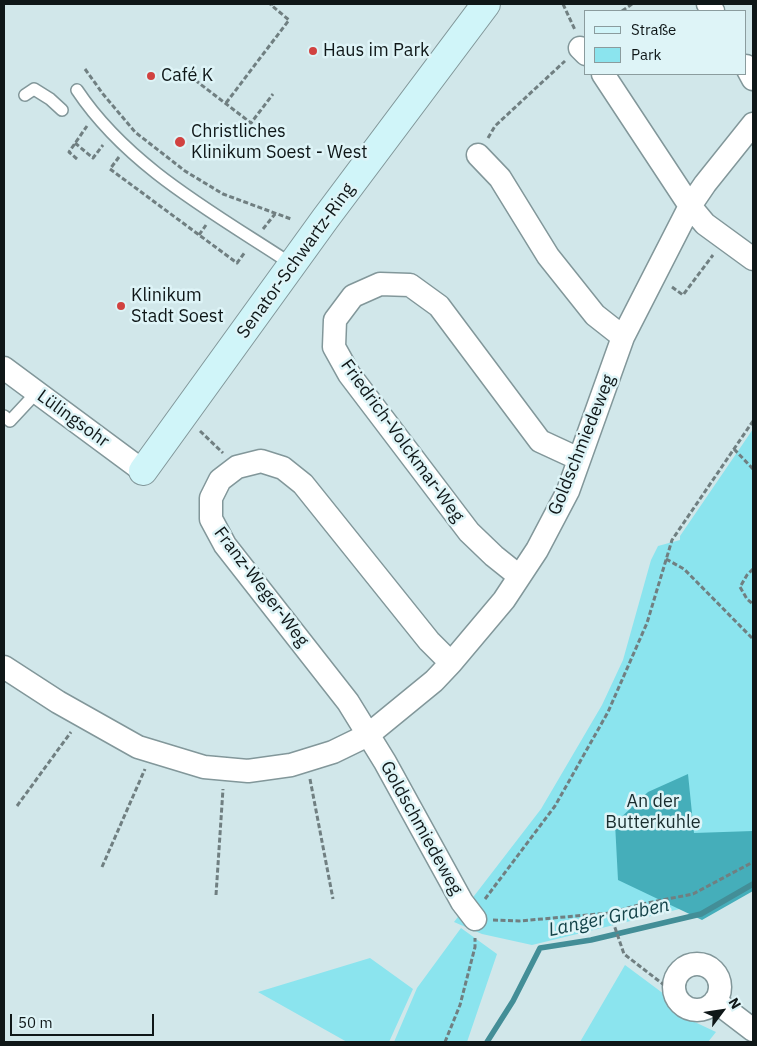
<!DOCTYPE html>
<meta charset="utf-8">
<style>
body{margin:0}
#map{position:relative;width:757px;height:1046px;overflow:hidden;background:#d1e7ea;font-family:"IBM Plex Sans",sans-serif}
canvas{display:block}
.frame{position:absolute;inset:0;border:5px solid #0f1718;pointer-events:none}
.legend{position:absolute;left:584px;top:10px;width:162px;height:65px;box-sizing:border-box;background:#def4f7;border:1px solid #8b9c9e;margin:0;padding:6px 9px;list-style:none;font-size:15px;color:#0f1718}
.legend li{display:flex;align-items:center;gap:10px;height:25px}
.legend b{width:25px;border:1px solid #8b9c9e}
.north{position:absolute;left:697px;top:986px;width:50px;height:50px;-webkit-text-stroke:4px #def4f7;paint-order:stroke;rotate:59deg;font-size:14px;font-weight:700;line-height:20px;text-align:center;color:#0f1718}
.north::after{content:'';display:block;margin:auto;width:18px;height:22px;background:#0f1718;clip-path:polygon(50% 0,100% 100%,50% 72%,0 100%)}
.scale{position:absolute;left:10px;top:1014px;width:144px;height:22px;box-sizing:border-box;border:2px solid #0f1718;border-top:0;padding-left:6px;font-size:15px;line-height:18px;white-space:nowrap;color:#0f1718;-webkit-text-stroke:4px #def4f7;paint-order:stroke}
</style>
<div id="map">
<canvas width="757" height="1046"></canvas>
<div class="frame"></div>
<ul class="legend">
<li><b style="height:6px;background:#d0f5f9"></b>Straße</li>
<li><b style="height:14px;background:#8be4ee"></b>Park</li>
</ul>
<div class="north">N</div>
<div class="scale">50 m</div>
</div>
<script>
const ctx = document.querySelector('canvas').getContext('2d');
ctx.lineJoin = 'round';
function fillPath(path, color) {
  ctx.fillStyle = color;
  ctx.fill(path, 'evenodd');
}
function strokePath(path, color, width, dash) {
  ctx.strokeStyle = color;
  ctx.lineWidth = width;
  ctx.lineCap = dash ? 'butt' : 'round';
  ctx.setLineDash(dash || []);
  ctx.stroke(path);
}
function label(font, color, halo, rows, align = 'center') {
  ctx.font = font + ' "IBM Plex Sans",sans-serif';
  ctx.lineWidth = 5;
  ctx.setLineDash([]);
  ctx.textBaseline = 'middle';
  ctx.strokeStyle = halo;
  ctx.fillStyle = color;
  for (const [text, x, y, turn = 0] of rows) {
    ctx.save();
    ctx.translate(x, y);
    ctx.rotate((+turn || 0) * Math.PI / 180);
    ctx.textAlign = isNaN(turn) ? turn : align;
    if (halo) ctx.strokeText(text, 0, 0);
    ctx.fillText(text, 0, 0);
    ctx.restore();
  }
}
const green = new Path2D(`
 M 753,429 L 753,875 L 696,905 L 532,945 L 482,934 L 454,922 L 541,809 L 602,705 L 623,660 L 651,560 L 658,546 L 680,540 L 680,536 Z
 M 461,928 L 497,954 L 467,1042 L 394,1042 L 417,988 Z
 M 370,958 L 413,989 L 389,1042 L 347,1042 L 258,992 Z
 M 625,965 L 664,994 L 684,1017 L 716,1032 L 708,1042 L 580,1042 Z`);
const forest = new Path2D(`
 M 688,774 L 694,833 L 753,831 L 753,891 L 702,920 L 618,880 L 615,823 L 648,792 Z`);
const stream = new Path2D(`
 M 487,1042 L 513,1001 L 540,948 L 591,940 L 701,914 L 753,884`);
const path = new Path2D(`
 M 563,4 L 575,30
 M 622,11 L 632,4
 M 85,69 L 103,94 L 135,132 L 185,171 L 223,194 L 291,219
 M 195,80 L 251,123 L 273,94
 M 226,103 L 289,20 L 271,5 L 272,4
 M 488,138 L 495,126 L 565,61
 M 75,143 L 93,158 L 103,145
 M 119,157 L 110,169 L 237,263 L 245,252
 M 77,159 L 69,152 L 87,126
 M 263,229 L 275,214
 M 199,235 L 206,225
 M 672,287 L 683,295 L 713,255
 M 200,431 L 223,453
 M 734,449 L 753,469
 M 666,559 L 684,569 L 753,639
 M 753,569 L 747,575 L 740,587 L 747,599 L 753,604
 M 310,779 L 333,899
 M 17,806 L 71,732
 M 102,867 L 145,769
 M 216,895 L 223,789
 M 485,899 L 555,806 L 608,712 L 647,623 L 672,540 L 753,421
 M 610,913 L 624,954 L 668,988 L 674,989
 M 493,920 L 519,921 L 610,913 L 642,904 L 693,894 L 753,862
 M 445,1042 L 460,1005 L 475,947 L 475,938`);
const lane = new Path2D(`
 M 77,90 C 129,168 216,214 293,265
 M 25,95 L 34,89 L 50,99 L 62,110
 M 4,416 L 10,421 L 37,392`);
const street = new Path2D(`
 M 708,4 L 713,11
 M 580,48 L 586,54
 M 746,66 L 753,79
 M 603,74 L 690,206 L 705,224 L 753,259
 M 478,155 L 500,178 L 548,256 L 595,315 L 623,337
 M 4,368 L 143,471
 M 519,576 L 494,556 L 469,532 L 349,374 L 334,347 L 335,320 L 353,296 L 380,284 L 410,285 L 439,306 L 540,441 L 579,459
 M 451,663 L 429,641 L 303,484 L 283,468 L 261,461 L 237,467 L 220,480 L 211,498 L 211,519 L 225,545 L 348,702 L 385,762 L 462,902 L 475,919
 M 4,667 L 58,702 L 138,747 L 204,767 L 248,771 L 291,765 L 333,752 L 368,735 L 434,681 L 451,663 L 504,600 L 537,550 L 568,491 L 623,337 L 690,206 L 705,184 L 753,124
 M674 987a23 23 0 1 1 46 0a23 23 0 1 1-46 0Z
 M 715,1001 L 753,1030`);
const secondary = new Path2D(`
 M 143,471 L 325,219 L 486,4`);
const markers = [
 [313,51,5,"#d14240"],
 [151,76,5,"#d14240"],
 [180,142,6,"#d14240"],
 [121,306,5,"#d14240"]
];
const poiNames = [
 ["Haus im Park",323,51],
 ["Café K",161,76],
 ["Christliches",191,132],
 ["Klinikum Soest - West",191,153],
 ["Klinikum",131,296],
 ["Stadt Soest",131,317]
];
const streetNames = [
 ["Senator-Schwartz-Ring",296,261,-54],
 ["Lülingsohr",73,419,36],
 ["Friedrich-Volckmar-Weg",402,441,54],
 ["Goldschmiedeweg",582,445,-68],
 ["Franz-Weger-Weg",261,587,53],
 ["Goldschmiedeweg",421,828,61]
];
const parkNames = [
 ["An der",653,802],
 ["Butterkuhle",653,823]
];
const waterNames = [
 ["Langer Graben",609,918,-12]
];
fillPath(green, '#8be4ee');
fillPath(forest, '#45aeba');
strokePath(stream, '#438e97', 5.5);
strokePath(lane, '#82979a', 14);
strokePath(street, '#82979a', 25);
strokePath(secondary, '#82979a', 30);
strokePath(path, '#707f81', 3, [5, 2.5]);
strokePath(lane, '#fff', 11);
strokePath(street, '#fff', 22);
strokePath(secondary, '#d0f5f9', 28);
for (const [x, y, r, color] of markers) {
  const dot = new Path2D();
  dot.arc(x, y, r, 0, 2 * Math.PI);
  ctx.fillStyle = color;
  ctx.fill(dot);
  strokePath(dot, '#def4f7', 2);
}
label('18px', '#0f1718', '#def4f7', poiNames, 'left');
label('18px', '#0f1718', '#def4f7', streetNames);
label('18px', '#1a2d2f', '#def4f7', parkNames);
label('italic 19px', '#144349', '#def4f7', waterNames);
</script>
